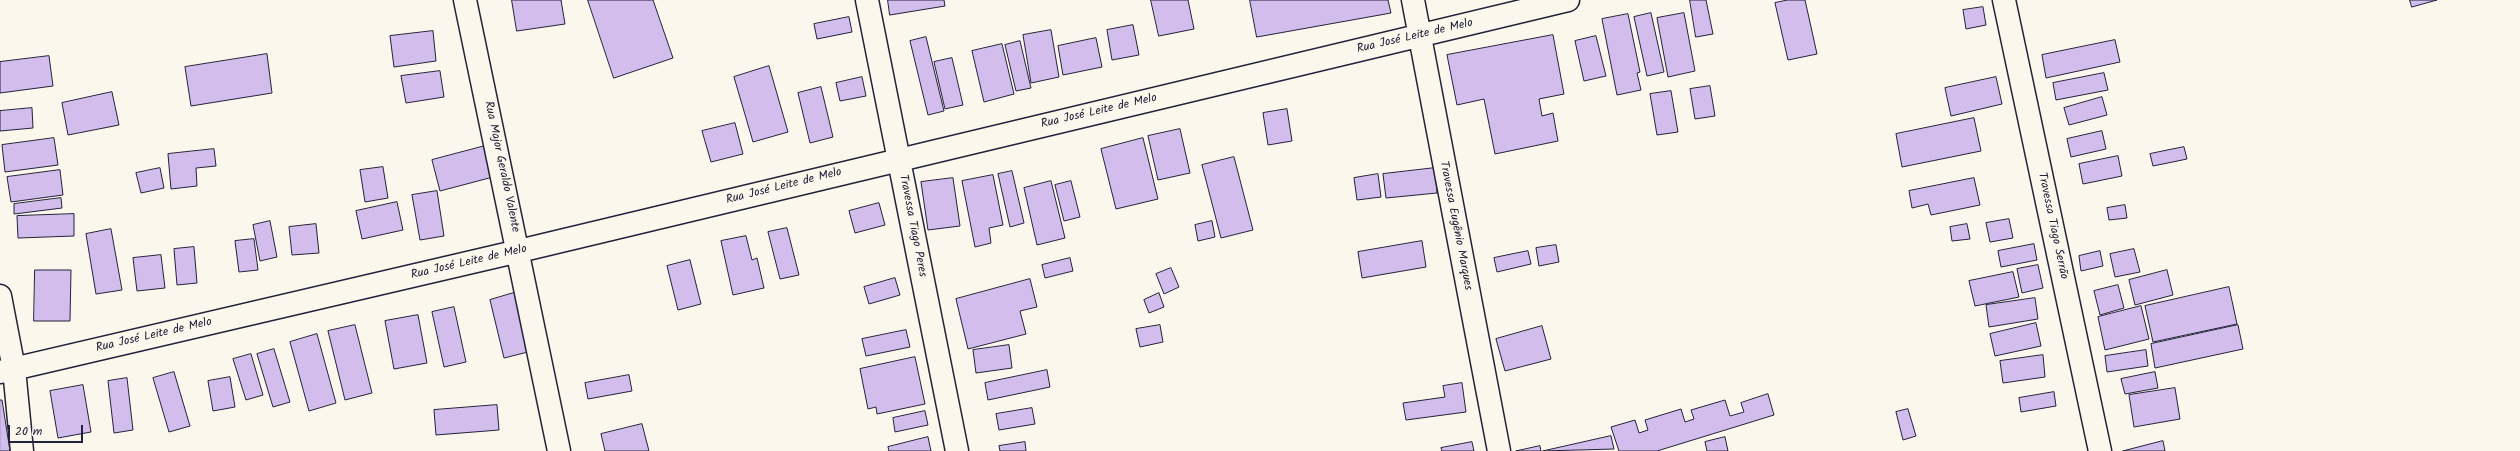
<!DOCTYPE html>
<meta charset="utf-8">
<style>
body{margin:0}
#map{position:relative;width:2520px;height:451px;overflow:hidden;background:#fbf7ec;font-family:Kalam,sans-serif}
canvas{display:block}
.scale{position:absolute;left:8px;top:425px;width:75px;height:18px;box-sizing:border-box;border:2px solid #22223b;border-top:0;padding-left:5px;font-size:12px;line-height:14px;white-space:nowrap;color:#22223b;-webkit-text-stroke:3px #fbf7ec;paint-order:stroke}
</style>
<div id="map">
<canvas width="2520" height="451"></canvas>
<div class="scale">20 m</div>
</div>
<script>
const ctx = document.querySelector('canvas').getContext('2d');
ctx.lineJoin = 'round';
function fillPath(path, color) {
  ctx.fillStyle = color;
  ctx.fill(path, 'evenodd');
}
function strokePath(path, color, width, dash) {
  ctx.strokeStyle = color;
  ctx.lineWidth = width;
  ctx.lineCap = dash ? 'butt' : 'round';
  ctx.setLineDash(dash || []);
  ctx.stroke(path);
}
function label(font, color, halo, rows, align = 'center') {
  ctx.font = font + ' Kalam,sans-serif';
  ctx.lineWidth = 3;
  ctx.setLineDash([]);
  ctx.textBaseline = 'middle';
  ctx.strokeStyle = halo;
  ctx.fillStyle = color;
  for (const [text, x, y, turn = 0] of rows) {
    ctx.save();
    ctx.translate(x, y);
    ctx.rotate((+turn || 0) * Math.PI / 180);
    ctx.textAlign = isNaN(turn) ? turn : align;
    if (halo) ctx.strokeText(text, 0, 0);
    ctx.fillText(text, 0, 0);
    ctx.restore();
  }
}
const building = new Path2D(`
 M 512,0 L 561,0 L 565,24 L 517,31 Z
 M 588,0 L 653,0 L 673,58 L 614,78 Z
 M 888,0 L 944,0 L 945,6 L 890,15 Z
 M 1151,0 L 1188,0 L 1194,29 L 1159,36 Z
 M 1250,0 L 1388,0 L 1391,13 L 1257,37 Z
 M 1690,0 L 1706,0 L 1713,34 L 1696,37 Z
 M 1788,0 L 1805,0 L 1817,54 L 1788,60 L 1775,3 Z
 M 2410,0 L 2437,0 L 2412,7 Z
 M 1983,7 L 1986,25 L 1966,29 L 1963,10 Z
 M 1651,13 L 1664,72 L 1647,76 L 1634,17 Z
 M 1684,13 L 1695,71 L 1668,77 L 1657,18 Z
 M 1628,14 L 1640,72 L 1637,73 L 1641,90 L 1617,95 L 1602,19 Z
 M 849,17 L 852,32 L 817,39 L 814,24 Z
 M 1133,25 L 1139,55 L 1112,60 L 1107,30 Z
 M 1051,30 L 1059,77 L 1031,83 L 1023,35 Z
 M 433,31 L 436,61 L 394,67 L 390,36 Z
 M 1553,35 L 1564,94 L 1539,99 L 1542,116 L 1553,113 L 1558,141 L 1495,154 L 1484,99 L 1457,105 L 1447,55 Z
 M 1596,36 L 1606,76 L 1584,81 L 1575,41 Z
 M 926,37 L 944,111 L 928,115 L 910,41 Z
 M 1096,38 L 1102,67 L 1063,75 L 1058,46 Z
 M 2115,40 L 2120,62 L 2046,78 L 2042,55 Z
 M 1020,41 L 1031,88 L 1016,91 L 1005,45 Z
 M 1002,44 L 1014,94 L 984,102 L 972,51 Z
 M 267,54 L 272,93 L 191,106 L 185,67 Z
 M 49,56 L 53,86 L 0,93 L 0,62 Z
 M 952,58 L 963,105 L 945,109 L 934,62 Z
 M 769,66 L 788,132 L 753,142 L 734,77 Z
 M 440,71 L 444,97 L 406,103 L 401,76 Z
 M 2104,73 L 2108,90 L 2056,100 L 2053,83 Z
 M 862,77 L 866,96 L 840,101 L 836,83 Z
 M 1996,77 L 2002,104 L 1951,116 L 1945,88 Z
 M 1710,86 L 1715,116 L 1695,119 L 1690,89 Z
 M 821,87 L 833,137 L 810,143 L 798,93 Z
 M 1671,91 L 1678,132 L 1657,135 L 1650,94 Z
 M 112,92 L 119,125 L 68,135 L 62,103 Z
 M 2102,97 L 2107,115 L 2069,125 L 2064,108 Z
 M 32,108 L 33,128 L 0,131 L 0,111 Z
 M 1287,109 L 1292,141 L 1268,145 L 1263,113 Z
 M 1974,118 L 1981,151 L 1902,167 L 1896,134 Z
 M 735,123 L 743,154 L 711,162 L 702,131 Z
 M 1180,129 L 1190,173 L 1158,180 L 1148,136 Z
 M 2102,131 L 2106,149 L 2071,157 L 2067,139 Z
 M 54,138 L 58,165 L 5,172 L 2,145 Z
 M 1143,138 L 1158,199 L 1116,209 L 1101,149 Z
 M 485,146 L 493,177 L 440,191 L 432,160 Z
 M 2184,147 L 2187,159 L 2153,166 L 2150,154 Z
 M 214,149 L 216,166 L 196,168 L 197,186 L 171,189 L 168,154 Z
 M 2118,156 L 2122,176 L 2083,184 L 2079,164 Z
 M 1234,157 L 1253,230 L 1221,238 L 1202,165 Z
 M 383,167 L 388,198 L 365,202 L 360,170 Z
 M 160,168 L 164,188 L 141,193 L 136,173 Z
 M 1435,168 L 1437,193 L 1386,198 L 1383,174 Z
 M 60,170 L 63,195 L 11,202 L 7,177 Z
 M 1012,171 L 1024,223 L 1010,227 L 998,174 Z
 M 1378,174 L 1381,197 L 1357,200 L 1354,178 Z
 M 993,175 L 1003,225 L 989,228 L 991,243 L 975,247 L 962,181 Z
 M 953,178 L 960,226 L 928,230 L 921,182 Z
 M 1974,178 L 1980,205 L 1931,215 L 1928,204 L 1912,208 L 1909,191 Z
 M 1051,181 L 1065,238 L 1037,245 L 1024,188 Z
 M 1071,181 L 1080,217 L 1064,221 L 1055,185 Z
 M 437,191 L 444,236 L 420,240 L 412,195 Z
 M 61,198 L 62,208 L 14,214 L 14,204 Z
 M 397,202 L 403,230 L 362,239 L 356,211 Z
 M 879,203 L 885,225 L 855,233 L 849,211 Z
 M 2125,205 L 2127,218 L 2109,220 L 2107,208 Z
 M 74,214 L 74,236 L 18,238 L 17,216 Z
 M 2009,219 L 2013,238 L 1990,242 L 1986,223 Z
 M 270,221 L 277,257 L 260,261 L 253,225 Z
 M 1212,221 L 1215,237 L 1198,241 L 1195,225 Z
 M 316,224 L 319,253 L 292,255 L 289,227 Z
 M 1967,224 L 1970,239 L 1952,241 L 1950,227 Z
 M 787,228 L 799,275 L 780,279 L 768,232 Z
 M 111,229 L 122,290 L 96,294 L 86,234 Z
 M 746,236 L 752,260 L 757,258 L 764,288 L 733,295 L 721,241 Z
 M 254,239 L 258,270 L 239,272 L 235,241 Z
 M 1422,241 L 1426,267 L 1362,278 L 1358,252 Z
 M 2034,244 L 2037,260 L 2001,267 L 1998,251 Z
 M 1556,245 L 1559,262 L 1539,266 L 1536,248 Z
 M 194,247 L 197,283 L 177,285 L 174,249 Z
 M 2134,249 L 2140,272 L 2115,277 L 2110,254 Z
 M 1528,251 L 1531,264 L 1497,272 L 1494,258 Z
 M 2100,251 L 2103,266 L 2081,271 L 2079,256 Z
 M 161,255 L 165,288 L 137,291 L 133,258 Z
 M 1070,258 L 1073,271 L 1045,278 L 1042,265 Z
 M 690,260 L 701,304 L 678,310 L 667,266 Z
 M 2038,265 L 2043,288 L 2022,293 L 2017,269 Z
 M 1171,268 L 1179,287 L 1164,294 L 1156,274 Z
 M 35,270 L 71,270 L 70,321 L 34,321 Z
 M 2167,270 L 2173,295 L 2135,305 L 2129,280 Z
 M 2013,272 L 2019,297 L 1975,306 L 1969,281 Z
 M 895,278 L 900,295 L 869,304 L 864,287 Z
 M 1030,279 L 1037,307 L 1020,311 L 1026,334 L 968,349 L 956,299 Z
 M 2118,285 L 2124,308 L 2100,315 L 2094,291 Z
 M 2229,287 L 2237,324 L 2153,342 L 2145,306 Z
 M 517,292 L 532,351 L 504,358 L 490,300 Z
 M 1159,293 L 1164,307 L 1149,313 L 1144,300 Z
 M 2035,298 L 2038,319 L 1989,327 L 1986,305 Z
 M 2141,306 L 2149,339 L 2105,350 L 2098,317 Z
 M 454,307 L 466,362 L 444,367 L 432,312 Z
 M 418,315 L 427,363 L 394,369 L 385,321 Z
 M 2036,323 L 2041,346 L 1995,356 L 1990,334 Z
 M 355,325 L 372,393 L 345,400 L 328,331 Z
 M 1160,325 L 1163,342 L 1140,347 L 1136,329 Z
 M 2238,325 L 2243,349 L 2155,368 L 2151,344 Z
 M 1542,326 L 1551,359 L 1505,371 L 1496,339 Z
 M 906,330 L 910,347 L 866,356 L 862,339 Z
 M 317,334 L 336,403 L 309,411 L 290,342 Z
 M 1009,345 L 1012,368 L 976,373 L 973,350 Z
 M 274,349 L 290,402 L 273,407 L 257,354 Z
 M 2146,350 L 2148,366 L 2107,372 L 2105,356 Z
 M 251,354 L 263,395 L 246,400 L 233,359 Z
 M 2043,355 L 2045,377 L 2003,383 L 2000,361 Z
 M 915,357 L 925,404 L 877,414 L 876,407 L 868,409 L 860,369 Z
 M 1047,370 L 1050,387 L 988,400 L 985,383 Z
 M 174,372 L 190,426 L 169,432 L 153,378 Z
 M 2155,372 L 2158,388 L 2125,394 L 2121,379 Z
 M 629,375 L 632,391 L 588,399 L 585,383 Z
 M 230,377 L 235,407 L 213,411 L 208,381 Z
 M 127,378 L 133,430 L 114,433 L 108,381 Z
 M 1462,383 L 1466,412 L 1406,420 L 1403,403 L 1445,397 L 1443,386 Z
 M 83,385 L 91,432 L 58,438 L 50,391 Z
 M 2175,388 L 2180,419 L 2134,427 L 2129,395 Z
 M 2054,392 L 2056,406 L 2021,412 L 2019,398 Z
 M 1768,394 L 1774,415 L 1657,451 L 1619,451 L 1611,427 L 1635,420 L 1639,433 L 1648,430 L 1645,420 L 1681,409 L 1685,422 L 1694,419 L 1691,410 L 1725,400 L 1730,416 L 1744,412 L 1741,403 Z
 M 0,400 L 2,400 L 10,451 L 0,451 Z
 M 497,405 L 499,430 L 436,435 L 434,410 Z
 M 1032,408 L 1035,424 L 999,430 L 996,414 Z
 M 1908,409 L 1916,436 L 1903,440 L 1896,412 Z
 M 925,411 L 928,425 L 895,432 L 893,418 Z
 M 642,424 L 649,451 L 605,451 L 601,434 Z
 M 1611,436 L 1614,449 L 1543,451 Z
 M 928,437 L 931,451 L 889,451 L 888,447 Z
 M 1725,437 L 1728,451 L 1707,451 L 1705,442 Z
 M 2163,441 L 2165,451 L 2123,451 Z
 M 1025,442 L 1026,451 L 1000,451 L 999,446 Z
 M 1472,442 L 1474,451 L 1442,451 L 1441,448 Z
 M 1540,446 L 1541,451 L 1516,451 Z`);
const street = new Path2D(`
 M 465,0 L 559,451
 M 867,0 L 957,451
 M 1413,0 L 1499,451
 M 2004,0 L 2100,451
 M 0,296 L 14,369 L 22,451
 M 0,372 L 519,251 L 1568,0`);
const streetNames = [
 ["Rua José Leite de Melo",1415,37,-13],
 ["Rua José Leite de Melo",1099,112,-13],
 ["Rua Major Geraldo Valente",501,167,78],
 ["Rua José Leite de Melo",784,187,-14],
 ["Travessa Tiago Peres",912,226,79],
 ["Travessa Eugênio Marques",1455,226,79],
 ["Travessa Tiago Serrão",2052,226,78],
 ["Rua José Leite de Melo",469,263,-13],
 ["Rua José Leite de Melo",154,336,-13]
];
fillPath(building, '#d3bded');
strokePath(building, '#22223b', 1);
strokePath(street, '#22223b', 25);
strokePath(street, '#fbf7ec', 22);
label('12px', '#22223b', '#fbf7ec', streetNames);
</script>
